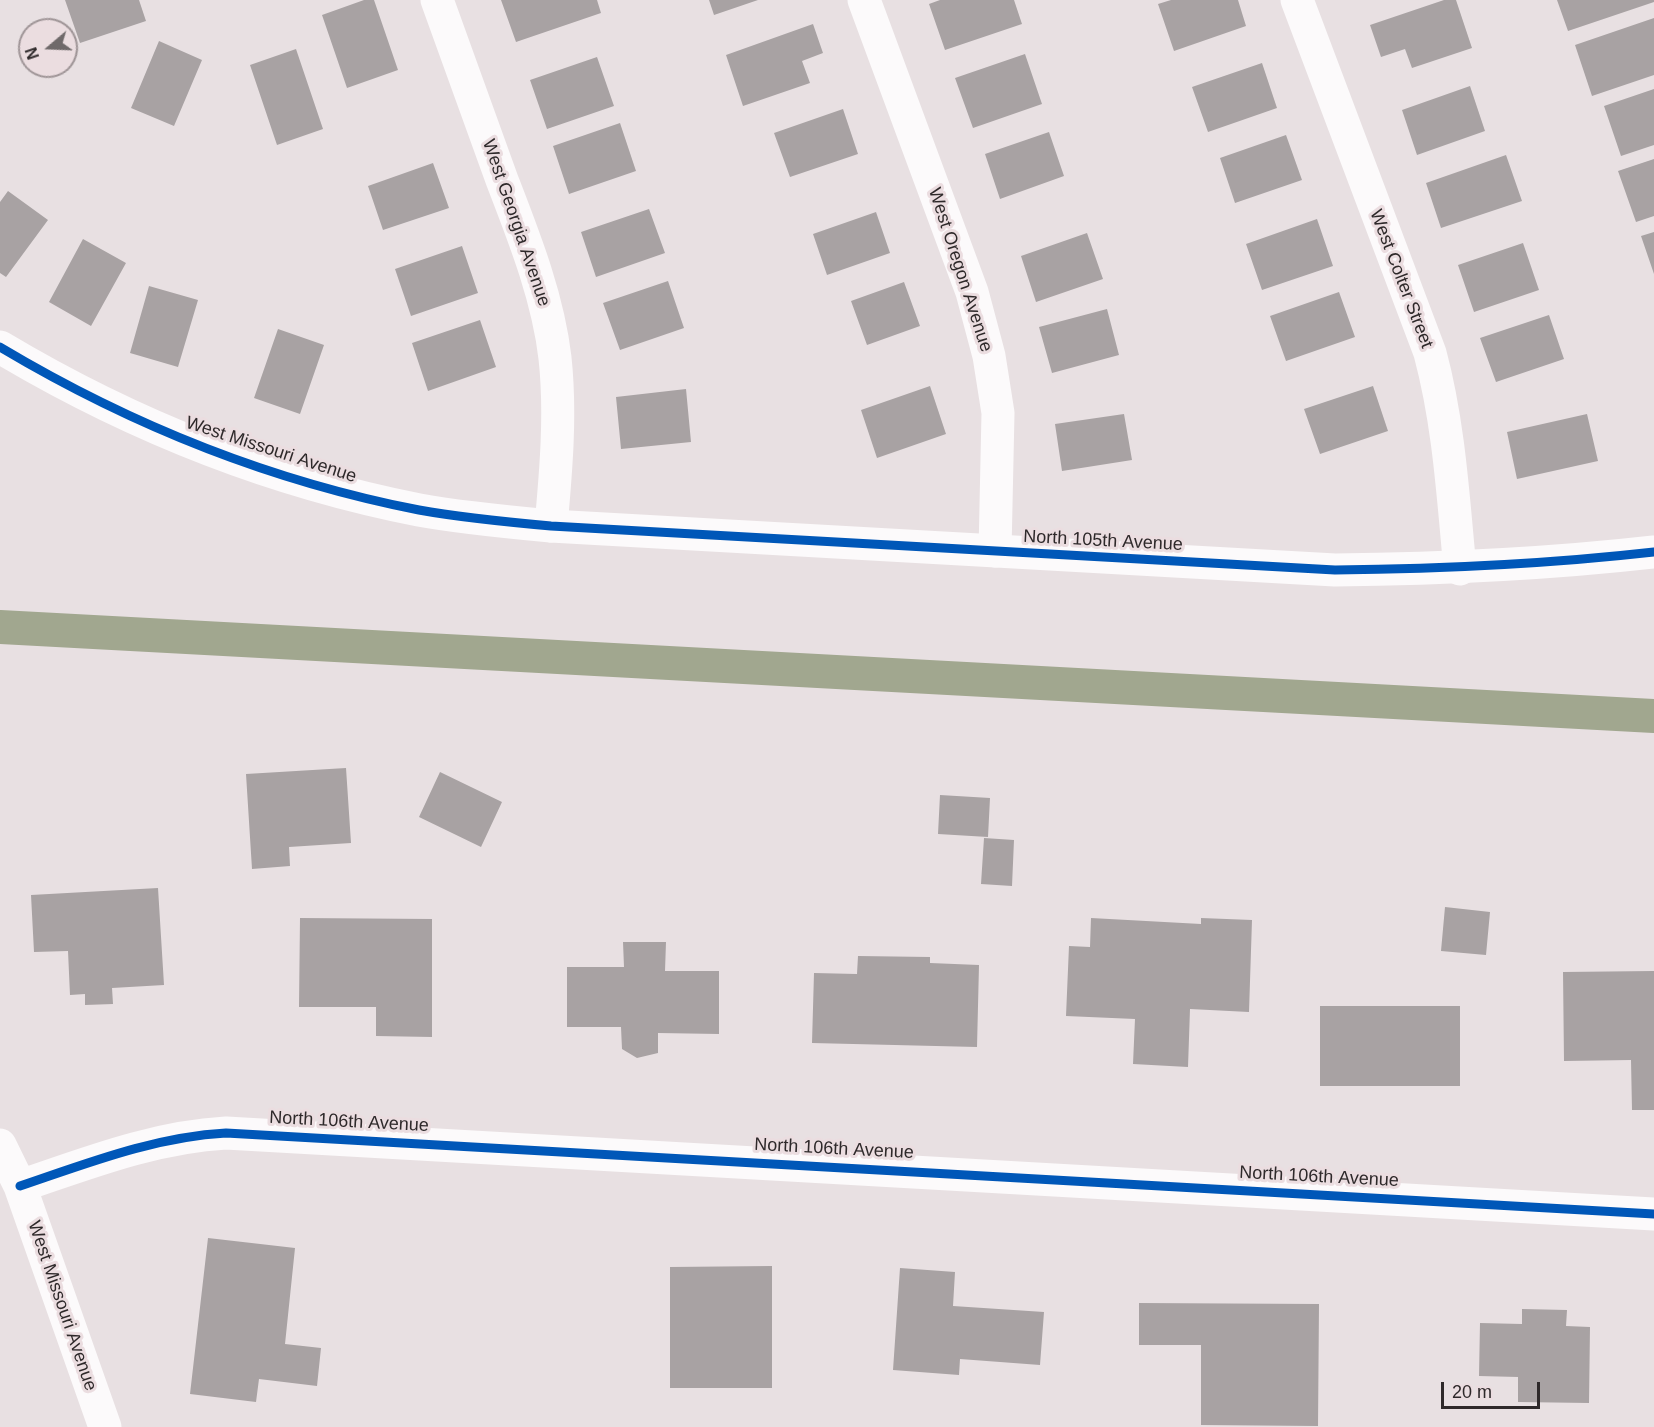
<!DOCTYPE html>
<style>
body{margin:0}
#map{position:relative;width:1654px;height:1427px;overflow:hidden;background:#e8e0e2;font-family:Helvetica,sans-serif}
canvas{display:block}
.north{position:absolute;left:18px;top:18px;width:60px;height:60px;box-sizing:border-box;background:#ebdde0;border:2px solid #9f9597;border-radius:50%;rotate:251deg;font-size:16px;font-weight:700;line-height:24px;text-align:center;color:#2e292a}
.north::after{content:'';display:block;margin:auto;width:21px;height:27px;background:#6f696a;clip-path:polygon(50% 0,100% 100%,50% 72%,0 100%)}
.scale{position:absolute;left:1441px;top:1382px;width:99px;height:27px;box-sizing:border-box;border:3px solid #2e292a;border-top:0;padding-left:8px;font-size:18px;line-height:21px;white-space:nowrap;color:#2e292a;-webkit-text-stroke:4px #ebdde0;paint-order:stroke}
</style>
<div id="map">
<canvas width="1654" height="1427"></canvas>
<div class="north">N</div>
<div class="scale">20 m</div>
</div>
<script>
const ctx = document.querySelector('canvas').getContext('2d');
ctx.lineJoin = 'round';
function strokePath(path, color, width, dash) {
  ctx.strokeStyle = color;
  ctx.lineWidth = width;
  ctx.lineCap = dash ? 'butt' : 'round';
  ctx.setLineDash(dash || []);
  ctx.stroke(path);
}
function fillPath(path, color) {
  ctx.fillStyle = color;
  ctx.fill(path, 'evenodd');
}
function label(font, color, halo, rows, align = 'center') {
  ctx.font = font + ' Helvetica,sans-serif';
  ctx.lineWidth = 6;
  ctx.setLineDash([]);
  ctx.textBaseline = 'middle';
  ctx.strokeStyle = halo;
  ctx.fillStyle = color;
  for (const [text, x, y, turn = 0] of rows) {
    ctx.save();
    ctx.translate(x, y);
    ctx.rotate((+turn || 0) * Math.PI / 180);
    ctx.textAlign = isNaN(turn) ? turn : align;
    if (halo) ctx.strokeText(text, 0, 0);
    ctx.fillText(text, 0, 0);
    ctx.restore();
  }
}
const canal = new Path2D(`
 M 0,627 L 1654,716`);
const building = new Path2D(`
 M 65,0 L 139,0 L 146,21 L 80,43 Z
 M 364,0 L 374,0 L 398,70 L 347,88 L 322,15 Z
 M 501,0 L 597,0 L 601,13 L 516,42 Z
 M 709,0 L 758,0 L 714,15 Z
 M 940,0 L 1014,0 L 1022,24 L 945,50 L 929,4 Z
 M 1171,0 L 1238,0 L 1246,26 L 1174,51 L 1158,4 Z
 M 1444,0 L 1456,0 L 1472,48 L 1412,68 L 1405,49 L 1381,57 L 1370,25 Z
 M 1557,0 L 1654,0 L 1654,2 L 1568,31 Z
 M 1654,18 L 1654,75 L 1592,96 L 1575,45 Z
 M 813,24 L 823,53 L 802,61 L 810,83 L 743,106 L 726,55 Z
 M 159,41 L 202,60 L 174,126 L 131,108 Z
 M 296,49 L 323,129 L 277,145 L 250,65 Z
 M 1025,54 L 1042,104 L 973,128 L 955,78 Z
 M 597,57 L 614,106 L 547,129 L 530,80 Z
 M 1262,63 L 1277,108 L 1208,132 L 1192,87 Z
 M 1470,86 L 1485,131 L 1417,155 L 1402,110 Z
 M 1654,89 L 1654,145 L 1621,156 L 1604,106 Z
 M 843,109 L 858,154 L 790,177 L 774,133 Z
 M 620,123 L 636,171 L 569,194 L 553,146 Z
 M 1049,132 L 1064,176 L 1000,199 L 985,154 Z
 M 1286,135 L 1302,180 L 1235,203 L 1220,158 Z
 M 1506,155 L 1522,201 L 1441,228 L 1426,183 Z
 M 1654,159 L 1654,216 L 1636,222 L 1618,171 Z
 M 433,163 L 449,208 L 383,230 L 368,186 Z
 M 8,191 L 48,220 L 6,277 L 0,273 L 0,202 Z
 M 649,209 L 665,253 L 596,277 L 581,232 Z
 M 876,212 L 890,253 L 827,275 L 813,234 Z
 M 1317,219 L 1333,266 L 1262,290 L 1246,244 Z
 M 1654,232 L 1654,274 L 1641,236 Z
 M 1087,233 L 1103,279 L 1036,302 L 1021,256 Z
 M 83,239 L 126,263 L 91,326 L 49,302 Z
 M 1523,243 L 1539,290 L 1474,312 L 1458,265 Z
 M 462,246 L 478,293 L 411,316 L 395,269 Z
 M 668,281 L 684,328 L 620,350 L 603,303 Z
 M 904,282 L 920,326 L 867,345 L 851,301 Z
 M 149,286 L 198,300 L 178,367 L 130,353 Z
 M 1339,292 L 1355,337 L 1286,361 L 1270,316 Z
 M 1107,309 L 1119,355 L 1052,373 L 1039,327 Z
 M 1549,315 L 1564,359 L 1496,382 L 1480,338 Z
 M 480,320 L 496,367 L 428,391 L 412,343 Z
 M 278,329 L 324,345 L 300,414 L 254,398 Z
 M 930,386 L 946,434 L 877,458 L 861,410 Z
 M 1373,386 L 1388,431 L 1320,454 L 1304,409 Z
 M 686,389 L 691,442 L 621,449 L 616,397 Z
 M 1124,414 L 1132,460 L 1062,471 L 1055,424 Z
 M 1587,414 L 1598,461 L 1517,479 L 1507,432 Z
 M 346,768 L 351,843 L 289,847 L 290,866 L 252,869 L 246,774 Z
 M 440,772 L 502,802 L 481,847 L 419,817 Z
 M 940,795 L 990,798 L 988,837 L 938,834 Z
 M 984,838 L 1014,840 L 1012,886 L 981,884 Z
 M 158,888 L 164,985 L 112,988 L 113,1004 L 85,1005 L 85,994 L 70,995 L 68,951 L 34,952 L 31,895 Z
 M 1445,907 L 1490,912 L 1486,955 L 1441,951 Z
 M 300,918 L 432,919 L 432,1037 L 376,1036 L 376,1007 L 299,1007 Z
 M 1091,918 L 1201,924 L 1201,918 L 1252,920 L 1249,1012 L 1190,1009 L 1188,1067 L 1133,1064 L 1135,1019 L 1066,1016 L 1069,946 L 1090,947 Z
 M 623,942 L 666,942 L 665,971 L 719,971 L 719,1034 L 658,1033 L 658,1053 L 637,1058 L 622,1049 L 621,1027 L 567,1027 L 567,967 L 624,967 Z
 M 858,956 L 930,957 L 930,963 L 979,965 L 977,1047 L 812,1043 L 814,973 L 857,974 Z
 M 1654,971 L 1654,1110 L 1632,1110 L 1631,1060 L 1564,1061 L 1563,972 Z
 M 1320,1006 L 1460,1006 L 1460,1086 L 1320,1086 Z
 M 208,1238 L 295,1248 L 285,1344 L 321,1348 L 317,1386 L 259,1379 L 256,1402 L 190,1394 Z
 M 772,1266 L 772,1388 L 670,1388 L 670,1267 Z
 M 900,1268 L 955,1272 L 953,1306 L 1044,1312 L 1040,1365 L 960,1359 L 959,1375 L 893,1370 Z
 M 1139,1303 L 1319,1304 L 1318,1426 L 1201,1425 L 1201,1345 L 1139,1345 Z
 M 1522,1309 L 1567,1310 L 1566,1326 L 1590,1327 L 1589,1403 L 1518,1402 L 1518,1377 L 1479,1376 L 1480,1323 L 1522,1324 Z`);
const minor = new Path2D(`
 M 437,0 C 459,60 480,120 502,180 C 524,237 548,297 555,358 C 561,413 556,471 551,526
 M 864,0 L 972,292 L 989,356 L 998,413 L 995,551
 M 1297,0 L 1430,353 C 1449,424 1453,496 1460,569
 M 0,1145 L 20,1186 L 105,1427
 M 20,1186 C 88,1163 154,1137 226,1133 L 1654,1214`);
const tertiary = new Path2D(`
 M 0,347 C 129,424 271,481 419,510 C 463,518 507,522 551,526 L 1335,570 C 1442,569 1548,564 1654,552`);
const cycleway = new Path2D(`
 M 0,347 C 129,424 271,481 419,510 C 463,518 507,522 551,526 L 1335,570 C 1442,569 1548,564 1654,552
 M 20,1186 C 88,1163 154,1137 226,1133 L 1654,1214`);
const streetNames = [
 ["West Georgia Avenue",516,223,71],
 ["West Oregon Avenue",960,270,72],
 ["West Colter Street",1401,279,69],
 ["West Missouri Avenue",271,450,18],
 ["North 105th Avenue",1103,541,3],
 ["North 106th Avenue",349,1122,3],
 ["North 106th Avenue",834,1149,3],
 ["North 106th Avenue",1319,1177,3],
 ["West Missouri Avenue",62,1306,71]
];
strokePath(canal, '#a1a78f', 34);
fillPath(building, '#a8a2a3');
strokePath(minor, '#fcfafb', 33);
strokePath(tertiary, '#fcfafb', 33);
strokePath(cycleway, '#0057b8', 9);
label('18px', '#2e292a', '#ebdde0', streetNames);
</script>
